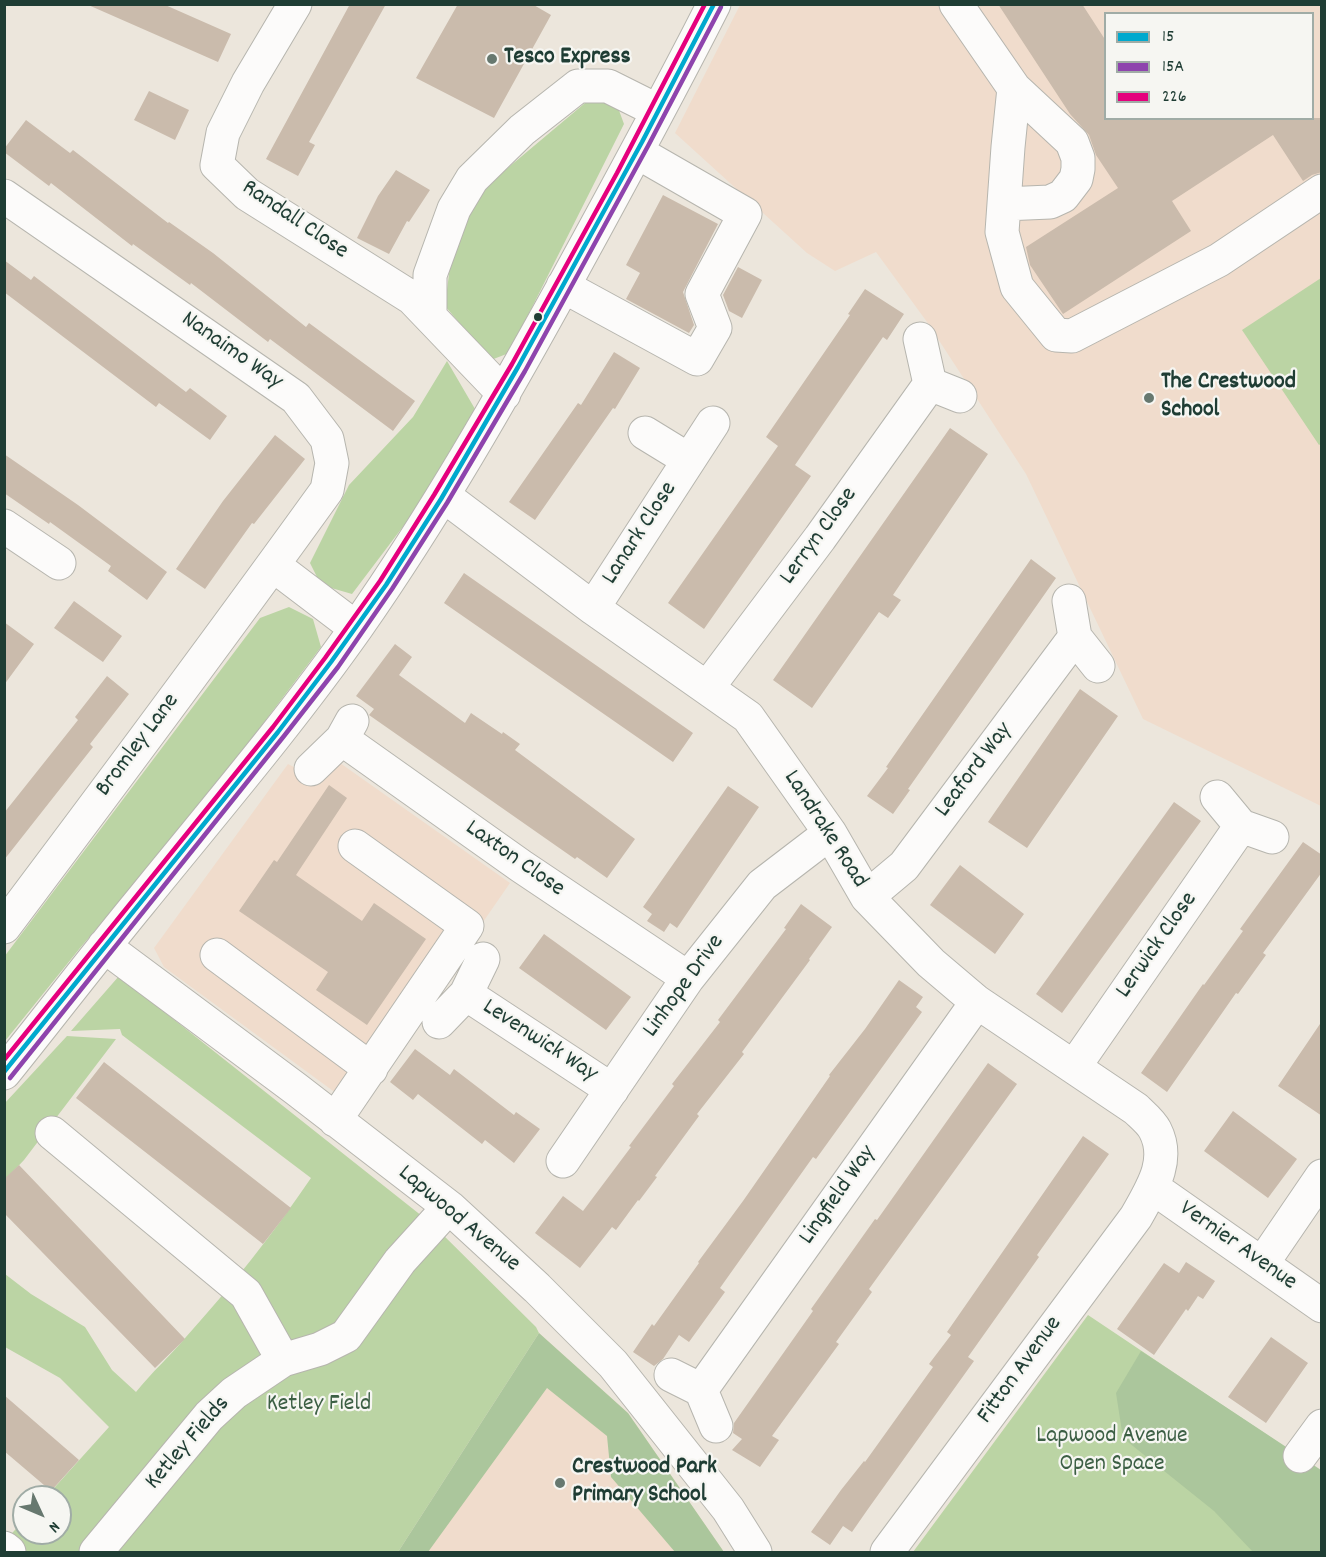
<!DOCTYPE html>
<style>
body{margin:0}
#map{position:relative;width:1326px;height:1557px;overflow:hidden;background:#ece6dc;font-family:Dekko,sans-serif}
canvas{display:block}
.frame{position:absolute;inset:0;border:6px solid #1f3d34;pointer-events:none}
.legend{position:absolute;left:1104px;top:12px;width:210px;height:108px;box-sizing:border-box;background:#f6f6f2;border:2px solid #a0aca6;margin:0;padding:8px 10px;list-style:none;font-size:18px;color:#1f3d34}
.legend li{display:flex;align-items:center;gap:12px;height:30px}
.legend b{width:30px;border:2px solid #a0aca6}
.north{position:absolute;left:12px;top:1485px;width:60px;height:60px;box-sizing:border-box;background:#f6f6f2;border:2px solid #a0aca6;border-radius:50%;rotate:134deg;font-size:16px;font-weight:700;line-height:24px;text-align:center;color:#1f3d34}
.north::after{content:'';display:block;margin:auto;width:21px;height:27px;background:#67786f;clip-path:polygon(50% 0,100% 100%,50% 72%,0 100%)}
</style>
<div id="map">
<canvas width="1326" height="1557"></canvas>
<div class="frame"></div>
<ul class="legend">
<li><b style="height:8px;background:#00a9ce"></b>15</li>
<li><b style="height:8px;background:#8e44ad"></b>15A</li>
<li><b style="height:8px;background:#e5007d"></b>226</li>
</ul>
<div class="north">N</div>
</div>
<script>
const ctx = document.querySelector('canvas').getContext('2d');
ctx.lineJoin = 'round';
function fillPath(path, color) {
  ctx.fillStyle = color;
  ctx.fill(path, 'evenodd');
}
function strokePath(path, color, width, dash) {
  ctx.strokeStyle = color;
  ctx.lineWidth = width;
  ctx.lineCap = dash ? 'butt' : 'round';
  ctx.setLineDash(dash || []);
  ctx.stroke(path);
}
function label(font, color, halo, rows, align = 'center') {
  ctx.font = font + ' Dekko,sans-serif';
  ctx.lineWidth = 4.5;
  ctx.setLineDash([]);
  ctx.textBaseline = 'middle';
  ctx.strokeStyle = halo;
  ctx.fillStyle = color;
  for (const [text, x, y, turn = 0] of rows) {
    ctx.save();
    ctx.translate(x, y);
    ctx.rotate((+turn || 0) * Math.PI / 180);
    ctx.textAlign = isNaN(turn) ? turn : align;
    if (halo) ctx.strokeText(text, 0, 0);
    ctx.fillText(text, 0, 0);
    ctx.restore();
  }
}
const built = new Path2D(`
 M 740,5 L 1321,5 L 1321,806 L 1143,719 L 1026,474 L 927,322 L 876,252 L 835,271 L 807,253 L 675,133 ZM 1106,14 L 1312,14 L 1312,118 L 1106,118 Z
 M 340,763 L 510,883 L 355,1107 L 164,967 L 154,948 L 288,764 L 320,780 Z
 M 539,1333 L 628,1413 L 724,1552 L 398,1552 Z`);
const green = new Path2D(`
 M 591,98 L 617,105 L 624,124 L 509,353 L 491,360 L 445,306 L 453,242 L 478,193 Z
 M 1321,278 L 1322,443 L 1319,445 L 1242,330 Z
 M 447,361 L 475,409 L 414,512 L 352,594 L 321,585 L 310,563 L 349,485 L 413,417 Z
 M 289,607 L 313,619 L 321,647 L 200,807 L 80,948 L 5,1041 L 4,957 L 260,618 Z
 M 119,976 L 432,1224 L 536,1327 L 539,1333 L 398,1552 L 5,1552 L 4,1542 L 24,1520 L 24,1533 L 60,1533 L 60,1497 L 46,1497 L 109,1427 L 60,1378 L 5,1347 L 5,1274 L 31,1294 L 85,1327 L 112,1370 L 136,1392 C 152,1372 170,1356 186,1337 C 231,1287 273,1234 311,1178 L 122,1035 L 120,1029 L 71,1031 Z
 M 67,1036 L 116,1039 L 24,1160 L 5,1180 L 4,1104 Z
 M 1088,1315 L 1321,1471 L 1321,1552 L 913,1552 Z`);
const forest = new Path2D(`
 M 539,1333 L 628,1413 L 724,1552 L 675,1552 L 611,1477 L 607,1436 L 547,1388 L 428,1552 L 398,1552 Z
 M 1141,1351 L 1321,1470 L 1321,1552 L 1253,1552 L 1214,1511 L 1123,1438 L 1116,1393 Z`);
const building = new Path2D(`
 M 86,4 L 163,4 L 231,34 L 218,62 Z
 M 350,4 L 386,4 L 309,142 L 315,145 L 298,176 L 266,159 Z
 M 458,4 L 532,4 L 551,15 L 494,118 L 416,78 Z
 M 998,4 L 1082,4 L 1106,41 L 1106,118 L 1322,118 L 1322,172 L 1312,175 L 1303,181 L 1273,135 L 1172,201 L 1191,231 L 1063,314 L 1030,265 L 1026,247 L 1118,188 L 1096,155 L 1089,135 L 1070,114 Z
 M 149,91 L 189,110 L 175,140 L 134,120 Z
 M 26,120 L 70,153 L 73,150 L 168,223 L 169,222 L 213,253 L 306,327 L 309,323 L 415,401 L 393,431 L 270,339 L 268,342 L 191,283 L 190,285 L 133,244 L 132,246 L 51,183 L 49,186 L 4,152 L 4,149 Z
 M 396,170 L 430,190 L 409,222 L 407,221 L 389,254 L 357,238 L 378,196 Z
 M 663,195 L 718,224 L 683,292 L 694,325 L 689,333 L 626,299 L 640,273 L 626,265 Z
 M 4,260 L 31,280 L 34,276 L 186,392 L 190,388 L 227,416 L 210,440 L 159,403 L 156,407 L 4,292 Z
 M 738,267 L 762,280 L 742,318 L 729,311 L 723,295 Z
 M 865,289 L 904,314 L 887,340 L 883,337 L 795,465 L 811,476 L 704,629 L 668,603 L 778,446 L 766,437 L 850,315 L 848,314 Z
 M 614,352 L 640,368 L 615,409 L 613,408 L 535,520 L 509,502 L 578,403 L 581,405 Z
 M 950,428 L 988,454 L 893,595 L 901,600 L 888,618 L 879,612 L 812,708 L 773,680 Z
 M 275,435 L 305,459 L 254,524 L 252,523 L 205,589 L 176,569 L 223,501 Z
 M 4,454 L 78,505 L 167,572 L 147,600 L 108,571 L 111,566 L 50,522 L 49,524 L 4,493 Z
 M 1031,559 L 1056,578 L 908,789 L 910,790 L 893,814 L 867,796 L 888,768 L 886,767 Z
 M 464,573 L 693,733 L 673,762 L 444,603 Z
 M 74,601 L 122,636 L 103,662 L 54,628 Z
 M 4,622 L 34,644 L 4,685 Z
 M 395,644 L 412,657 L 399,675 L 465,723 L 471,713 L 502,734 L 503,732 L 520,744 L 515,750 L 635,839 L 607,878 L 577,857 L 575,859 L 369,715 L 374,709 L 356,696 Z
 M 107,676 L 129,694 L 90,744 L 93,747 L 4,860 L 4,813 L 78,720 L 75,717 Z
 M 1080,689 L 1118,716 L 1027,848 L 988,822 Z
 M 329,785 L 347,798 L 296,875 L 362,921 L 374,903 L 426,939 L 367,1025 L 316,990 L 328,972 L 239,911 L 274,860 L 277,862 Z
 M 728,786 L 759,807 L 677,928 L 670,923 L 664,932 L 647,921 L 652,914 L 643,907 Z
 M 1174,802 L 1201,821 L 1062,1013 L 1036,994 Z
 M 1303,842 L 1322,855 L 1322,872 L 1263,953 L 1266,955 L 1238,994 L 1236,993 L 1167,1092 L 1141,1073 L 1203,984 L 1204,985 L 1243,931 L 1240,929 Z
 M 960,865 L 1024,914 L 995,954 L 930,905 Z
 M 801,904 L 832,927 L 809,959 L 810,960 L 742,1052 L 744,1054 L 697,1114 L 699,1116 L 655,1176 L 657,1177 L 639,1201 L 638,1200 L 616,1230 L 612,1227 L 580,1268 L 535,1233 L 563,1196 L 583,1211 L 631,1147 L 629,1146 L 674,1086 L 672,1084 L 720,1022 L 718,1020 L 786,929 L 784,928 Z
 M 544,934 L 631,997 L 606,1030 L 519,968 Z
 M 899,980 L 923,997 L 916,1007 L 922,1012 L 816,1159 L 813,1157 L 720,1288 L 725,1292 L 689,1342 L 679,1335 L 663,1359 L 654,1366 L 633,1352 L 652,1324 L 654,1326 L 699,1263 L 698,1262 L 743,1201 L 830,1076 L 829,1075 L 865,1029 Z
 M 1322,1021 L 1322,1116 L 1278,1086 Z
 M 415,1049 L 450,1075 L 454,1069 L 514,1115 L 516,1112 L 540,1129 L 514,1163 L 485,1140 L 482,1144 L 418,1094 L 413,1100 L 390,1082 Z
 M 104,1062 L 291,1208 L 263,1244 L 76,1098 Z
 M 988,1063 L 1017,1084 L 869,1289 L 872,1292 L 836,1342 L 839,1344 L 772,1436 L 779,1440 L 760,1467 L 732,1450 L 742,1439 L 733,1433 L 734,1423 L 813,1311 L 811,1309 L 875,1219 L 877,1220 Z
 M 1233,1111 L 1297,1159 L 1268,1198 L 1204,1151 Z
 M 1083,1136 L 1109,1154 L 1037,1255 L 1039,1257 L 968,1357 L 974,1361 L 868,1509 L 852,1532 L 843,1526 L 830,1545 L 811,1532 L 841,1490 L 864,1461 L 865,1462 L 933,1367 L 929,1364 L 951,1335 L 947,1332 Z
 M 19,1165 L 185,1339 L 155,1368 L 4,1213 L 4,1179 Z
 M 1186,1262 L 1215,1281 L 1203,1299 L 1198,1296 L 1188,1311 L 1186,1309 L 1154,1355 L 1117,1329 L 1164,1263 L 1179,1273 Z
 M 1271,1337 L 1308,1363 L 1266,1423 L 1228,1397 Z
 M 4,1395 L 79,1460 L 51,1491 L 4,1451 Z`);
const minor = new Path2D(`
 M 295,4 L 248,83 L 223,133 L 217,165 L 247,194 L 412,298 L 504,394
 M 956,4 L 1014,88 L 1008,147 L 1002,232 L 1017,287 L 1056,335 L 1072,336 L 1219,260 L 1322,191
 M 4,196 L 296,398 L 327,439 L 332,463 L 327,490 C 221,637 113,782 4,927
 M 1004,204 L 1050,202 L 1063,196 L 1076,179 L 1078,169 L 1078,158 L 1072,142 L 1014,88
 M 563,286 L 697,359 L 715,328 L 702,294 L 745,214 L 637,152
 M 430,316 L 430,275 L 454,209 L 472,179 L 522,130 L 578,86 L 608,86 L 658,111
 M 920,339 L 930,384 L 960,396
 M 645,433 L 689,460
 M 444,496 L 593,608 L 748,717 L 830,833 L 867,897 L 931,963 L 977,1002 L 1136,1109 C 1142,1115 1151,1122 1155,1130 C 1171,1161 1151,1190 1136,1217 L 887,1552
 M 4,526 L 59,563
 M 273,565 L 356,628
 M 1069,601 L 1075,637 L 1098,666
 M 593,608 L 713,423
 M 708,687 L 820,538 L 930,384
 M 342,739 L 521,866 L 688,978
 M 311,769 L 342,739 L 352,721
 M 1217,797 L 1241,826 L 1272,837
 M 867,897 L 904,866 L 1075,637
 M 104,946 L 296,1089 L 449,1207 L 537,1288 L 613,1364 L 728,1509 L 755,1552
 M 217,955 L 371,1069
 M 466,994 L 612,1090
 M 439,1022 L 466,994 L 483,959
 M 1074,1067 L 1241,826
 M 4,1073 C 50,1016 94,958 141,901 C 214,811 290,722 357,627 C 435,515 502,398 568,278 C 617,188 667,97 714,4
 M 335,1120 L 467,926 L 355,846
 M 52,1133 L 246,1294 L 283,1360
 M 563,1161 L 688,978 L 762,885 L 830,833
 M 1152,1187 L 1322,1306
 M 1262,1264 L 1322,1176
 M 671,1375 L 701,1390 L 716,1426
 M 701,1390 L 977,1002
 M 1300,1456 L 1322,1426
 M 4,1548 L 9,1552
 M 96,1552 L 209,1416 L 234,1393 L 283,1360 L 320,1349 L 346,1336 L 400,1261 L 449,1207`);
const bus1 = new Path2D(`
 M 4,1072 L 278,732 L 331,662 L 386,585 L 441,499 L 518,367 L 642,142 L 714,4`);
const bus2 = new Path2D(`
 M 10,1078 L 284,736 L 338,667 L 392,589 L 447,503 L 525,371 L 648,146 L 721,7`);
const bus3 = new Path2D(`
 M 4,1060 L 273,727 L 325,658 L 380,581 L 434,495 L 512,364 L 617,173 L 705,4`);
const markers = [
 [492,59,6,"#67786f"],
 [538,317,5,"#1f3d34"],
 [1149,398,6,"#67786f"],
 [560,1483,6,"#67786f"]
];
const poiNames = [
 ["Tesco Express",504,59],
 ["The Crestwood",1161,384],
 ["School",1161,412],
 ["Crestwood Park",572,1469],
 ["Primary School",572,1497]
];
const streetNames = [
 ["Randall Close",294,221,34],
 ["Nanaimo Way",231,352,35],
 ["Lanark Close",641,534,-57],
 ["Lerryn Close",820,537,-54],
 ["Bromley Lane",139,746,-53],
 ["Leaford Way",975,771,-53],
 ["Landrake Road",824,830,57],
 ["Laxton Close",514,860,35],
 ["Lerwick Close",1158,946,-55],
 ["Linhope Drive",685,987,-54],
 ["Levenwick Way",539,1042,33],
 ["Lingfield Way",839,1196,-55],
 ["Lapwood Avenue",458,1220,40],
 ["Vernier Avenue",1237,1247,35],
 ["Fitton Avenue",1021,1371,-54],
 ["Ketley Fields",189,1444,-49]
];
const parkNames = [
 ["Ketley Field",319,1406],
 ["Lapwood Avenue",1112,1438],
 ["Open Space",1112,1466]
];
fillPath(built, '#f0dccc');
fillPath(green, '#bbd4a4');
fillPath(forest, '#abc69c');
fillPath(building, '#cabbac');
strokePath(minor, '#b6b5ae', 35);
strokePath(minor, '#fcfbfa', 33);
strokePath(bus1, '#00a9ce', 4.5);
strokePath(bus2, '#8e44ad', 4.5);
strokePath(bus3, '#e5007d', 4.5);
for (const [x, y, r, color] of markers) {
  const dot = new Path2D();
  dot.arc(x, y, r, 0, 2 * Math.PI);
  ctx.fillStyle = color;
  ctx.fill(dot);
  strokePath(dot, '#f6f6f2', 2);
}
label('bold 24px', '#1f3d34', '#f6f6f2', poiNames, 'left');
label('24px', '#1f3d34', '#f6f6f2', streetNames);
label('24px', '#3c5f44', '#f6f6f2', parkNames);
</script>
